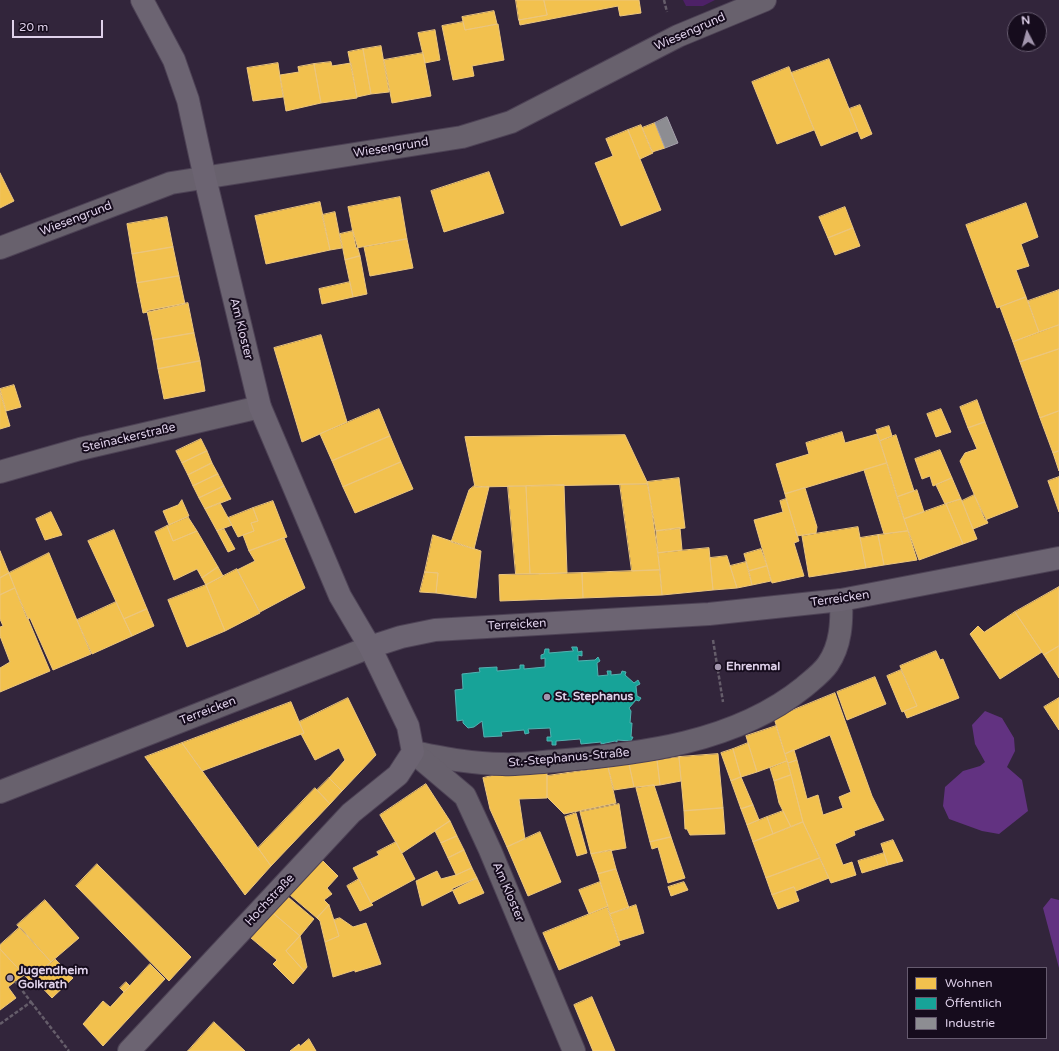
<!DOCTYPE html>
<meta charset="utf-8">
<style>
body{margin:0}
#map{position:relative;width:1059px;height:1051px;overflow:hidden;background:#32253b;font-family:"Varela Round",sans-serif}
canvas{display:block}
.legend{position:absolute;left:907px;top:967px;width:140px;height:72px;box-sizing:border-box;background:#160c1d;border:1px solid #665b6f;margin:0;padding:5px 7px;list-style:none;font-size:12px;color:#dfd1ea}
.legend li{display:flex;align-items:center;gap:8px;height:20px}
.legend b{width:20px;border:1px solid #665b6f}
.north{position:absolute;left:1007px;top:12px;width:40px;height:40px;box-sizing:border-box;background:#160c1d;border:1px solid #665b6f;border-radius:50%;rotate:354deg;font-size:11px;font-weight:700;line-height:16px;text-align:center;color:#dfd1ea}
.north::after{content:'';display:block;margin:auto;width:14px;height:18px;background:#a295ad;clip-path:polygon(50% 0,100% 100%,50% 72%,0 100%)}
.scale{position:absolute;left:12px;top:20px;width:91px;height:18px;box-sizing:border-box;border:2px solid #dfd1ea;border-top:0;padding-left:5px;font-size:12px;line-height:14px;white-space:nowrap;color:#dfd1ea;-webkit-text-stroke:3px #160c1d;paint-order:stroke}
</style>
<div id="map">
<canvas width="1059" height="1051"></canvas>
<ul class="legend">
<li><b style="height:11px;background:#f2c14e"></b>Wohnen</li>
<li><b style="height:11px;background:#17a398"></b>Öffentlich</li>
<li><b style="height:11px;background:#8d8d92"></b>Industrie</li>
</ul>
<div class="north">N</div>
<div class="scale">20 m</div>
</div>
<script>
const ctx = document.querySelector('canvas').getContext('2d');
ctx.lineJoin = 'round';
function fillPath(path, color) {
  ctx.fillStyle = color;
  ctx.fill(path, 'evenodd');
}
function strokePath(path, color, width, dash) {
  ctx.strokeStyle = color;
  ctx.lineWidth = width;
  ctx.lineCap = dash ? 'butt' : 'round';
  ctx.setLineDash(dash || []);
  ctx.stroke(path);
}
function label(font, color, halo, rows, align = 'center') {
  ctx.font = font + ' "Varela Round",sans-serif';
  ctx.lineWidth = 4;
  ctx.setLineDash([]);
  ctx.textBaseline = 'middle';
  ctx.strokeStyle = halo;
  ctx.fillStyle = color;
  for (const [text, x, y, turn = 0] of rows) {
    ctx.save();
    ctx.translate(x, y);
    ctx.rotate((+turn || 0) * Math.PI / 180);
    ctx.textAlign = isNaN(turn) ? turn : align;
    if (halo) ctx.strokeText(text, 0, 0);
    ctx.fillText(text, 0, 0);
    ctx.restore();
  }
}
const green = new Path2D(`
 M 683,0 L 715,0 L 703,6 L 686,6 Z`);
const forest = new Path2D(`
 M 985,711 L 1002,718 L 1014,738 L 1015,751 L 1007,767 L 1022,780 L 1028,811 L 999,834 L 982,831 L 949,819 L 943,806 L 945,787 L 963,771 L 980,766 L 985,762 L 975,744 L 972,725 Z
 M 1051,898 L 1059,900 L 1059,968 L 1043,908 Z`);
const homes = new Path2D(`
 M 516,0 L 544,0 L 547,15 L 519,20 Z
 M 544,0 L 639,0 L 641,13 L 620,16 L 618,6 L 520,25 L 519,20 L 547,15 Z
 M 494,11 L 497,24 L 465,30 L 462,17 Z
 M 463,22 L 465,30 L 498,24 L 504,60 L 472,66 L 474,76 L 453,80 L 442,26 Z
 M 435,30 L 440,60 L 425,63 L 418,33 Z
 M 381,46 L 389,92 L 371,94 L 363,49 Z
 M 363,49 L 371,94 L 357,97 L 348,52 Z
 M 423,53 L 431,96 L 392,103 L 384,60 Z
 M 829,59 L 858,131 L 821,146 L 791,73 Z
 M 331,62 L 332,66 L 351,63 L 357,98 L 321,103 L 314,64 Z
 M 278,63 L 283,97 L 253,101 L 247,68 Z
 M 314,64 L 321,103 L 286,111 L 280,75 L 299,72 L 298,67 Z
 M 789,67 L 814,130 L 777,144 L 752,82 Z
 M 860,105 L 872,134 L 861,139 L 849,109 Z
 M 655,123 L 665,148 L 652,152 L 642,128 Z
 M 641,125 L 653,153 L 640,159 L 628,130 Z
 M 628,130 L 661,210 L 621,226 L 595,163 L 613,156 L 606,139 Z
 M 489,172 L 504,213 L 444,232 L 431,191 Z
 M 0,173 L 14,201 L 0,208 Z
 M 400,197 L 407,239 L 356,248 L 348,207 Z
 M 320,202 L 330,250 L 266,264 L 255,216 Z
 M 1026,203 L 1038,237 L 1021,244 L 1029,266 L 1016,270 L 1026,297 L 997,308 L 966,225 Z
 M 845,207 L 853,228 L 828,238 L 819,217 Z
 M 335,212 L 342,248 L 330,250 L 322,215 Z
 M 167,217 L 173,247 L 132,254 L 127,224 Z
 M 853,228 L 860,246 L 835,255 L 828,238 Z
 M 353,231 L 360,256 L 345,260 L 340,234 Z
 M 407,239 L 413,268 L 370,276 L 364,247 Z
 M 173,247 L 179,276 L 137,283 L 132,254 Z
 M 360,256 L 367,294 L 353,297 L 345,260 Z
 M 179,276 L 185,304 L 143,313 L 137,283 Z
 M 350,282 L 353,297 L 322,304 L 319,289 Z
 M 1059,290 L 1059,325 L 1039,332 L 1028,301 Z
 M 1026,297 L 1039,332 L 1013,342 L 1000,307 Z
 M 188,303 L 194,333 L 153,340 L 147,311 Z
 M 1059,325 L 1059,349 L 1020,362 L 1013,342 Z
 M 194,333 L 200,361 L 158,369 L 153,340 Z
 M 321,335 L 347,422 L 302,442 L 274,348 Z
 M 1059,349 L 1059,411 L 1040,418 L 1020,362 Z
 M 200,361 L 205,391 L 164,399 L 158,369 Z
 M 14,385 L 21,407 L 6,411 L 0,389 Z
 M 0,392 L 10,426 L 0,429 Z
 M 977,400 L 985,422 L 968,428 L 960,407 Z
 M 379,409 L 390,436 L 332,461 L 320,434 Z
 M 941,409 L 951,432 L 936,437 L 927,414 Z
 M 1059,411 L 1059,451 L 1053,453 L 1040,418 Z
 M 985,422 L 1018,507 L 985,520 L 960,461 L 965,453 L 977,449 L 968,428 Z
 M 889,426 L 892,436 L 880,441 L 876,430 Z
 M 842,432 L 845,443 L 877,434 L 887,463 L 785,494 L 776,464 L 809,454 L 806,443 Z
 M 625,435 L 648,484 L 475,487 L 465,437 Z
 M 896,435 L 914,491 L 897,497 L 880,441 Z
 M 390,436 L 401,462 L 343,487 L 332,461 Z
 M 201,439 L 207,451 L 182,463 L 176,451 Z
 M 940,450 L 952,478 L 933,486 L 930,476 L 922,479 L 915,459 Z
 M 207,451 L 212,463 L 188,475 L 182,463 Z
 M 1059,451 L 1059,471 L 1053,453 Z
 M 401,462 L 413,489 L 355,513 L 343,487 Z
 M 212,463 L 218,474 L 193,486 L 188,475 Z
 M 887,463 L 908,531 L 884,534 L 864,470 Z
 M 218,474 L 224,486 L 199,498 L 193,486 Z
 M 1059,477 L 1059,512 L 1048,481 Z
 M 679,478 L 685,528 L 656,531 L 647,482 Z
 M 952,478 L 961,499 L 945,504 L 936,485 Z
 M 620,484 L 648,484 L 660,570 L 632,571 Z
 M 564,485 L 567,573 L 530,574 L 526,486 Z
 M 224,486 L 231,499 L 205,509 L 199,498 Z
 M 474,486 L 489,487 L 474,549 L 451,542 L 469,490 Z
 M 508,486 L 526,486 L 530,574 L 516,574 Z
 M 805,488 L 817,527 L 816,533 L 797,536 L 785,494 Z
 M 917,490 L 924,512 L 904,519 L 897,497 Z
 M 974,495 L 988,523 L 973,529 L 962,501 Z
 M 786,499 L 799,541 L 794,543 L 804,576 L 772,583 L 754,520 L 783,512 L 780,501 Z
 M 961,499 L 977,539 L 963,544 L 946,504 Z
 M 182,500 L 189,516 L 169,525 L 163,511 L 178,505 Z
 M 273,501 L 287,537 L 249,551 L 243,535 L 254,531 L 251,523 L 258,521 L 253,508 Z
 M 220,503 L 232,525 L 217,531 L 205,509 Z
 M 946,504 L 963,544 L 919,560 L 904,519 Z
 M 253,508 L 258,521 L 251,523 L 254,531 L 238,537 L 228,518 Z
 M 51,512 L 62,535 L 45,540 L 36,519 Z
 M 188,517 L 197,531 L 173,541 L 167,526 Z
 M 167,526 L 173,541 L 197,531 L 218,567 L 202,578 L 197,569 L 174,580 L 155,532 Z
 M 858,527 L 866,568 L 809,577 L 802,536 Z
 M 680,528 L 682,550 L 658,553 L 656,531 Z
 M 224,529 L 235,549 L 228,552 L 217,531 Z
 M 114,530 L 147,609 L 124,619 L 88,541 Z
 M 908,531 L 917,560 L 884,565 L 878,535 Z
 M 433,535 L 481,551 L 476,598 L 436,593 L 438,573 L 425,572 Z
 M 878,535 L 884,565 L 866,568 L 860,538 Z
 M 284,538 L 305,588 L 260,612 L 237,570 L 255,561 L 249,551 Z
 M 709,548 L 713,590 L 662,595 L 658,553 Z
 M 761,549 L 767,566 L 749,571 L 744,554 Z
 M 0,551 L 9,573 L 0,578 Z
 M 49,553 L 91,654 L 53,670 L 30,618 L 27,619 L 9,573 Z
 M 727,556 L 737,588 L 713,590 L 710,558 Z
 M 746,562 L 752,585 L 737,588 L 730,566 Z
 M 767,566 L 771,581 L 752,585 L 749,571 Z
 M 218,567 L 223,576 L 206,585 L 202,578 Z
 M 237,569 L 260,613 L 225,631 L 206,585 Z
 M 660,570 L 662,595 L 583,598 L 582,573 Z
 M 425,572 L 438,573 L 436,593 L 420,592 Z
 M 9,573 L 15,588 L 0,595 L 0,578 Z
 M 582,573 L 583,598 L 500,601 L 499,575 Z
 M 206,585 L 225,631 L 187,647 L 168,600 Z
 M 1059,587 L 1059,646 L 1044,655 L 1015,612 Z
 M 15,588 L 50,671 L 0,692 L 0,668 L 10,662 L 0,636 L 0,627 L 3,626 L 0,619 L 0,595 Z
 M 116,602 L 132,636 L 92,654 L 77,620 Z
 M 147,609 L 154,626 L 132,636 L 124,619 Z
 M 1015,612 L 1042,652 L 1000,679 L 970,634 L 978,626 L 984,632 Z
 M 1059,646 L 1059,678 L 1044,655 Z
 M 936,651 L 940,660 L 943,659 L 959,698 L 907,718 L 904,711 L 917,706 L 900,666 Z
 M 901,670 L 917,706 L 902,712 L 887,676 Z
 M 875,677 L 886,704 L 847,720 L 837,692 Z
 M 835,693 L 872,796 L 884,820 L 854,831 L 855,835 L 835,844 L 843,865 L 852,862 L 856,875 L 831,883 L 803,822 L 788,763 L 797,760 L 807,799 L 818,795 L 823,815 L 843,808 L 839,797 L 851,792 L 830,735 L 785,754 L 774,718 Z
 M 348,698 L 376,755 L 342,791 L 329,778 L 345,760 L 339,748 L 315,760 L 301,734 L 304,733 L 299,722 Z
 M 1059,698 L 1059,730 L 1044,707 Z
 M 291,702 L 304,733 L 202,771 L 182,743 Z
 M 776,726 L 787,761 L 757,772 L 746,736 Z
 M 182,743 L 271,866 L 245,895 L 145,757 Z
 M 748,743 L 757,772 L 741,777 L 733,749 Z
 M 733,749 L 741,777 L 731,781 L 721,753 Z
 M 794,750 L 797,760 L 788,763 L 785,754 Z
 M 718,754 L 723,808 L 684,811 L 679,757 Z
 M 679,757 L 681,781 L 660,785 L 657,760 Z
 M 657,760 L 660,785 L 634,787 L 629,764 Z
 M 787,761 L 791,775 L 774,781 L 770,768 Z
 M 629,764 L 634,787 L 614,790 L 608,767 Z
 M 608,767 L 616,803 L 564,814 L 547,797 L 547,776 Z
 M 513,771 L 547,772 L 547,798 L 519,799 L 525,839 L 507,847 L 490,809 L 483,778 Z
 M 791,775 L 803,822 L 791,827 L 779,803 L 774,781 Z
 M 741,777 L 753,805 L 741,809 L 731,781 Z
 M 329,778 L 342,791 L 330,804 L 317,790 Z
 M 426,784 L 450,821 L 402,853 L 380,815 Z
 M 654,785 L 671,837 L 650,842 L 636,788 Z
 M 315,788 L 330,804 L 271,866 L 258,848 Z
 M 619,804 L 626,848 L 591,854 L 580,812 Z
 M 753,805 L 759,820 L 747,825 L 741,809 Z
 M 723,808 L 725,834 L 690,835 L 687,829 L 685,829 L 684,811 Z
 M 783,811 L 791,827 L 773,834 L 767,817 Z
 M 576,813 L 587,853 L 577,856 L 565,817 Z
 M 767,817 L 773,834 L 753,842 L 747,825 Z
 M 450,821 L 457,836 L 441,843 L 435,831 Z
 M 803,822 L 820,858 L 766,878 L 753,842 Z
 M 540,832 L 561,882 L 528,896 L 507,847 Z
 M 457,836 L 464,850 L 448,858 L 441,843 Z
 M 671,837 L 685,878 L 668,883 L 658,847 L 652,849 L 650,842 Z
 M 893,840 L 903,861 L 888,865 L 881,844 Z
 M 396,842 L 415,879 L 371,903 L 353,868 L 379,855 L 377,852 Z
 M 464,850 L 472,868 L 456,875 L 448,858 Z
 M 611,850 L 616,869 L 598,874 L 591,854 Z
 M 884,853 L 888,865 L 862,873 L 858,861 Z
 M 820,858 L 829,878 L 796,891 L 794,887 L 772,895 L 766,878 Z
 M 322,860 L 338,876 L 327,888 L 332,894 L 324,900 L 329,905 L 317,918 L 290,895 Z
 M 97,864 L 191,957 L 169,981 L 76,886 Z
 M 472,868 L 477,878 L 422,906 L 416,881 L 437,871 L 441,879 L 456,875 Z
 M 616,869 L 629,908 L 610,914 L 598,874 Z
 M 477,878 L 484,893 L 459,904 L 452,889 Z
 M 359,879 L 371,903 L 373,905 L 360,911 L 347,886 Z
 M 600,882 L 608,906 L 589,914 L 579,890 Z
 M 684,882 L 688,890 L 671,896 L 668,887 Z
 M 794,887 L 799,901 L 778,909 L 772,895 Z
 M 288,897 L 314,919 L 300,936 L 273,913 Z
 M 45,900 L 79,938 L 51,962 L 17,925 Z
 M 329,905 L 339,936 L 325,942 L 320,921 L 317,918 Z
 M 636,905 L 644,933 L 619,941 L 610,914 Z
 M 607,907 L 620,945 L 559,970 L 543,933 Z
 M 273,913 L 300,936 L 286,951 L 304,971 L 293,984 L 273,964 L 277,960 L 251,938 Z
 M 340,918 L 353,927 L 366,923 L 381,964 L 355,972 L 355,970 L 333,977 L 325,942 L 339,936 L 334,920 Z
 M 20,927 L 51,962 L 30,981 L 0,949 L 0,945 Z
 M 300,936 L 307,967 L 304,971 L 286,951 Z
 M 0,949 L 24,975 L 8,987 L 16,998 L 0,1010 Z
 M 55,959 L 73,978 L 52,998 L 33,978 Z
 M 150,964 L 165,979 L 103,1046 L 83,1024 L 103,1001 L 110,1007 Z
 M 126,982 L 130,986 L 124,992 L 120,988 Z
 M 592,997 L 615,1051 L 593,1051 L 574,1005 Z
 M 214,1022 L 245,1051 L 188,1051 Z
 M 309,1039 L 316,1051 L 290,1051 L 299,1044 L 300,1046 Z`);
const public = new Path2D(`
 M 572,647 L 577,647 L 578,652 L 582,651 L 582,656 L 578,655 L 578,661 L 595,660 L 598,657 L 600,661 L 597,663 L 598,676 L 608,675 L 607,671 L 611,671 L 611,675 L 621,674 L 622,671 L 626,672 L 625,675 L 634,683 L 638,680 L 640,684 L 636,686 L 637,696 L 641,698 L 639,701 L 636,700 L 629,708 L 631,711 L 630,723 L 632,723 L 631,737 L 633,737 L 631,741 L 617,740 L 617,742 L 615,741 L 601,744 L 601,742 L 581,744 L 580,739 L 556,741 L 556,745 L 552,745 L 552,741 L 547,741 L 547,737 L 551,737 L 550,728 L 528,729 L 529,733 L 525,734 L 524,730 L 501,732 L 502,736 L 484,737 L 482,721 L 474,727 L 468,728 L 463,723 L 463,720 L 457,721 L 455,690 L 463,689 L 462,674 L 480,672 L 479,668 L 497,667 L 497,671 L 520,669 L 520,665 L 524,665 L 524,669 L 545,667 L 545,658 L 541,659 L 541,655 L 544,654 L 545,649 L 549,649 L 549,653 L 573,651 Z`);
const industry = new Path2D(`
 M 667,117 L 678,143 L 665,148 L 655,123 Z`);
const path = new Path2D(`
 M 664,0 L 667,12
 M 713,640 L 723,702
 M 31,1002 L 69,1051
 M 0,1024 L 31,1002 L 15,981`);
const minor = new Path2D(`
 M 0,248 L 171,183 L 462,137 L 511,122 L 678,36 L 765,0
 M 0,472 L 80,449 L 260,407
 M 413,752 C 443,758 472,764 503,764 C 520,765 538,762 555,761 C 639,754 735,743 804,687 C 812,680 822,673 828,664 C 841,645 842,622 841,600`);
const tertiary = new Path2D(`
 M 413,752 L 465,796 L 490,850 L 574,1051
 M 0,792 L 370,647`);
const secondary = new Path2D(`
 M 370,647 L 401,637 L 435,630 L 709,614 L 841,600 L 1059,558
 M 129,1051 L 351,813 L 398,775 L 413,752 L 408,726 L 370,647 L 340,596 L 260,407 L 205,178 L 188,100 L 174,60 L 142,0`);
const markers = [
 [718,667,4,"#a295ad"],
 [547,697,4,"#a295ad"],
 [10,978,4,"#a295ad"]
];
const streetNames = [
 ["Wiesengrund",690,32,-24],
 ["Wiesengrund",391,148,-9],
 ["Wiesengrund",76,219,-21],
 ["Am Kloster",241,329,76],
 ["Steinackerstraße",129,438,-13],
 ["Terreicken",840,599,-8],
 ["Terreicken",517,625,-3],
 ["Terreicken",208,711,-21],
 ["St.-Stephanus-Straße",569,758,-5],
 ["Am Kloster",508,892,67],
 ["Hochstraße",270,900,-47]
];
const poiNames = [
 ["Ehrenmal",726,667],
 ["St. Stephanus",555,697],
 ["Jugendheim",18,971],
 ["Golkrath",18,985]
];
fillPath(green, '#4d2167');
fillPath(forest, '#623281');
fillPath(homes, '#f2c14e');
strokePath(homes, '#ecc67d', 1);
fillPath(public, '#17a398');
strokePath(public, '#53b1b1', 1);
fillPath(industry, '#8d8d92');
strokePath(industry, '#a6a1ac', 1);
strokePath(minor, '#4d4255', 24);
strokePath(tertiary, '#4d4255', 24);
strokePath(secondary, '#4d4255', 24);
strokePath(path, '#655d6a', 2.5, [4, 2]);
strokePath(minor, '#68616d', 22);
strokePath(tertiary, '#68616d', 22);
strokePath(secondary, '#6c6472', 22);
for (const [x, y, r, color] of markers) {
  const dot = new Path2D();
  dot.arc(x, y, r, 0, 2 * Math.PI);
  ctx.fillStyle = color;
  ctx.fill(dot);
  strokePath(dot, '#160c1d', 1.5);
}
label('12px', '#dfd1ea', '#160c1d', streetNames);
label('bold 12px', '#dfd1ea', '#160c1d', poiNames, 'left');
</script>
